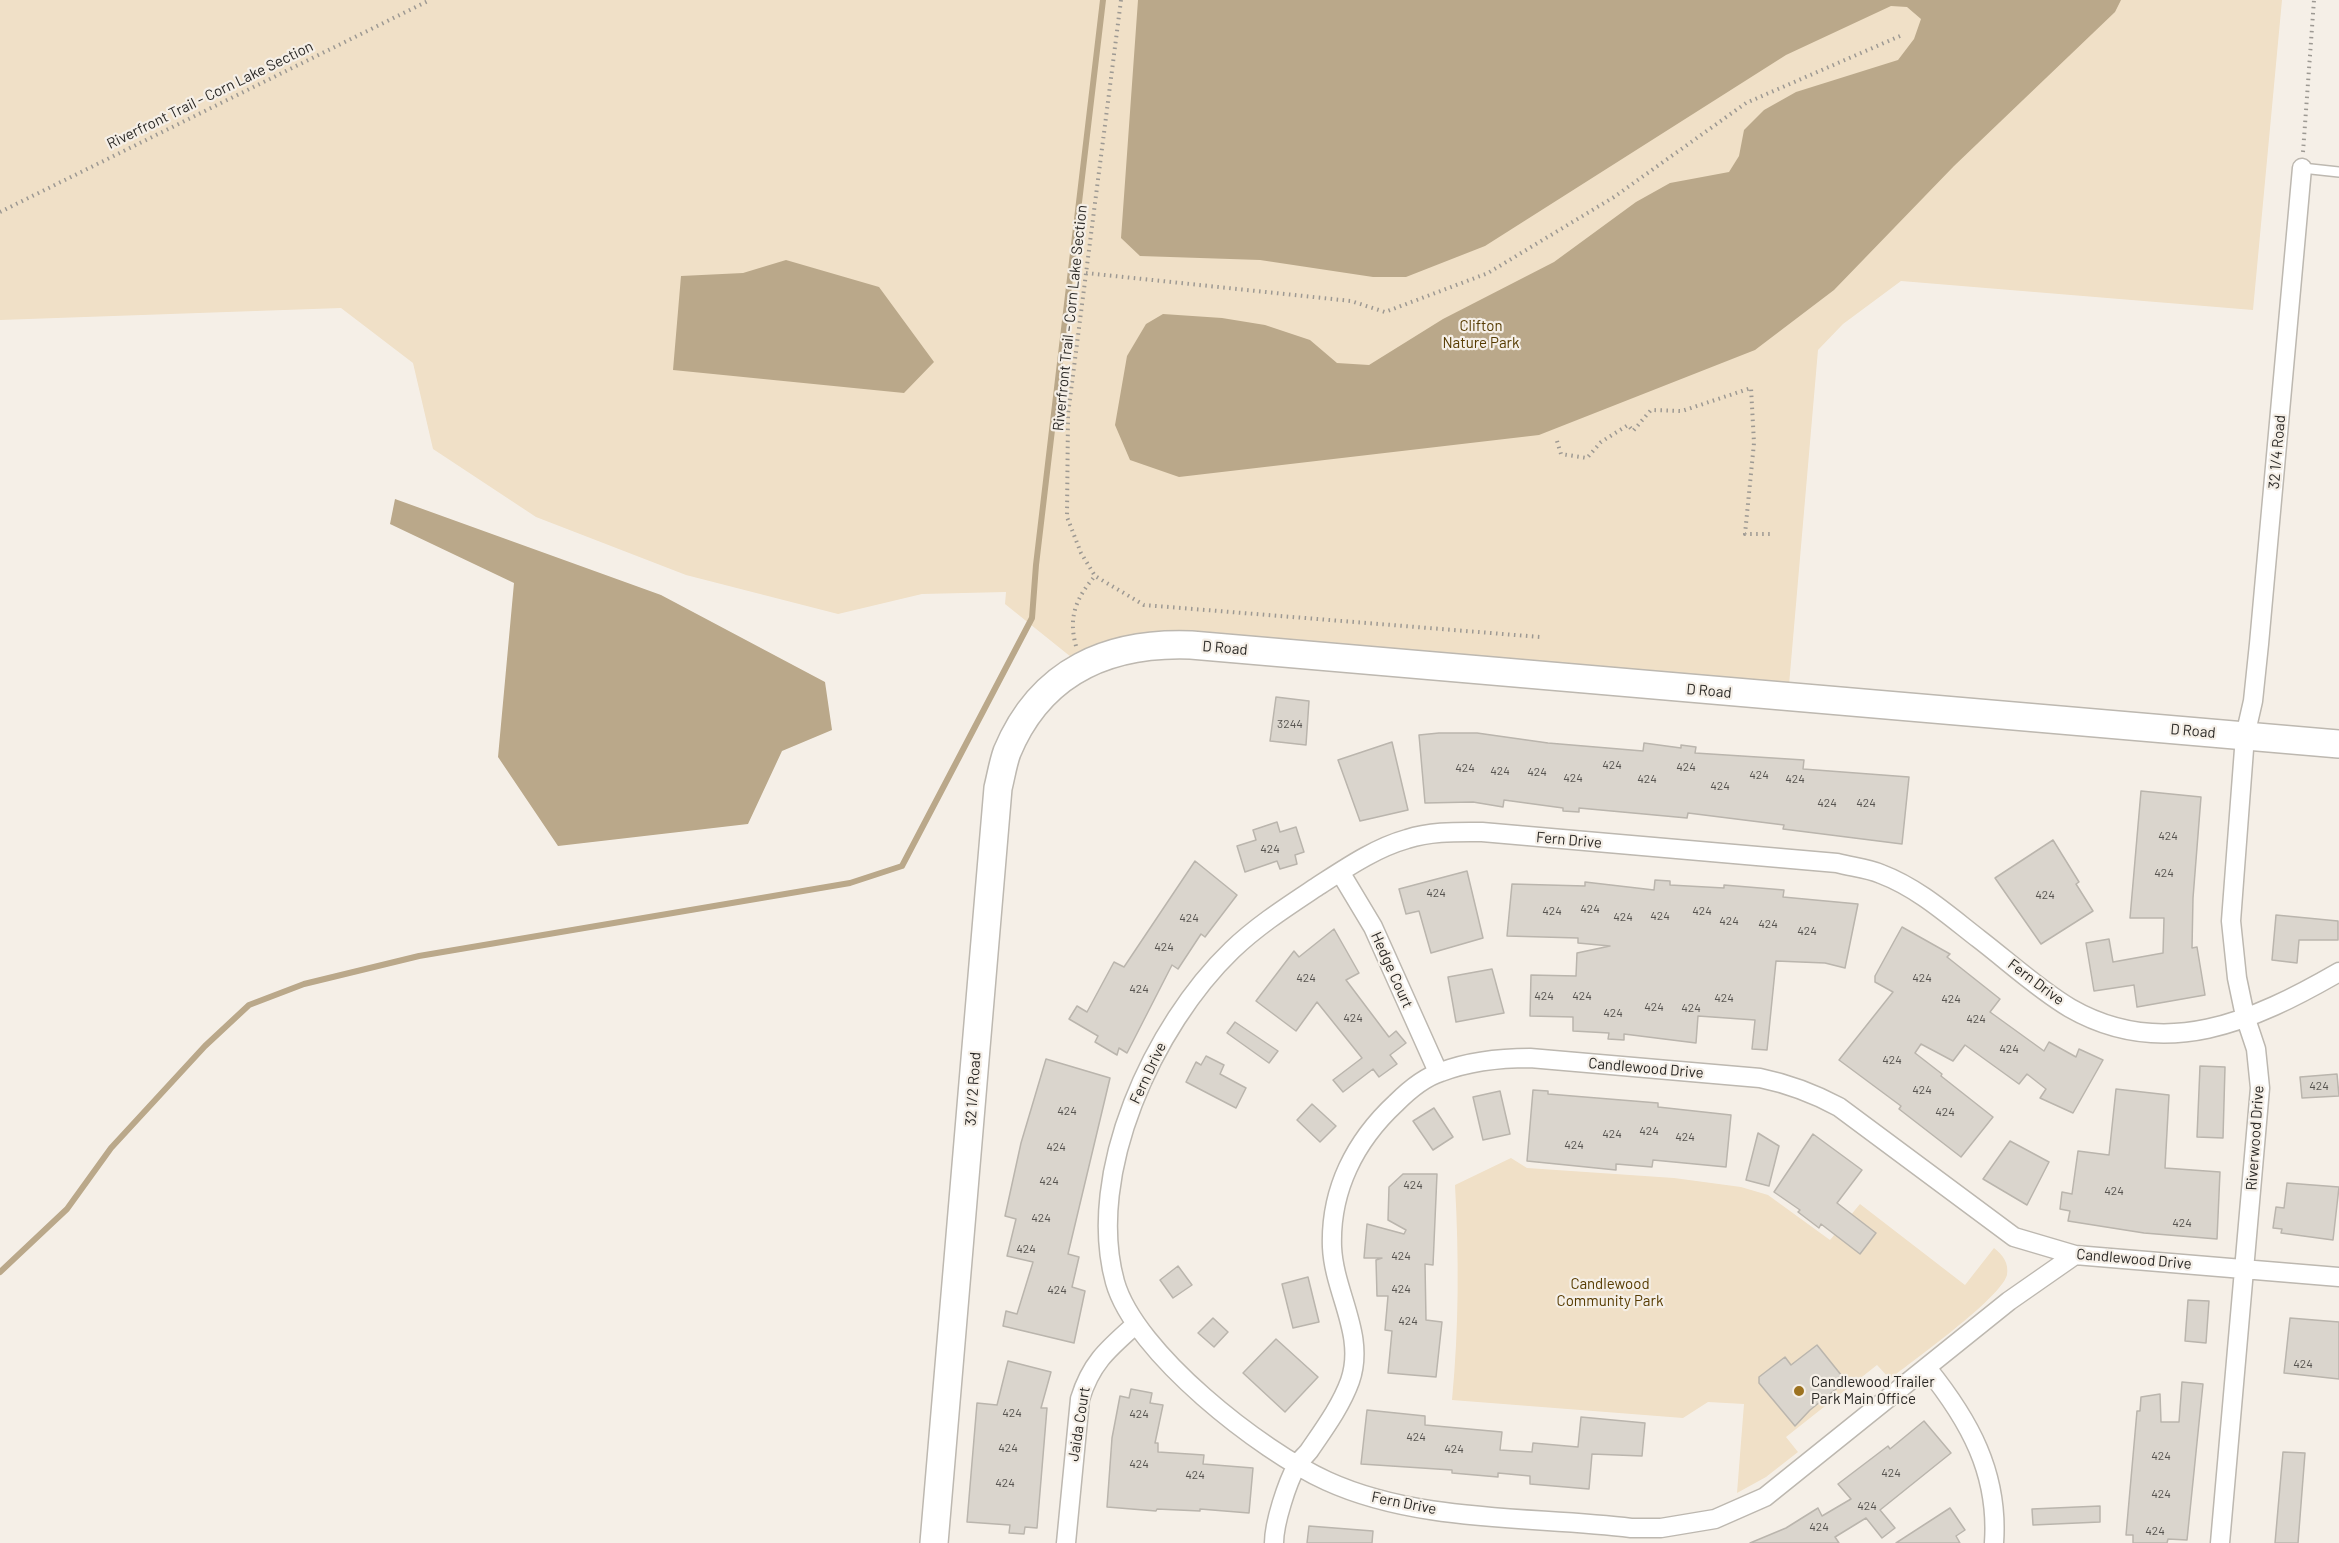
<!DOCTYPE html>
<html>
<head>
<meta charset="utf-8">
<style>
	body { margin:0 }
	canvas { display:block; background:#f5efe7 }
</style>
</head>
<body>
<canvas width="2339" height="1543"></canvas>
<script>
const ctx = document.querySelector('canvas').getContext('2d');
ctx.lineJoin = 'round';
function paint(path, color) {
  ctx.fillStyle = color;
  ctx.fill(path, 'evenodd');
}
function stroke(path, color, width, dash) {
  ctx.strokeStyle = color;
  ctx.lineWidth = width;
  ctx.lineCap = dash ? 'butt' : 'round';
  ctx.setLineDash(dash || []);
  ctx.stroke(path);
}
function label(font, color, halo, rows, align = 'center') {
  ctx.font = font + ' Barlow,sans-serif';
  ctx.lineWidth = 4.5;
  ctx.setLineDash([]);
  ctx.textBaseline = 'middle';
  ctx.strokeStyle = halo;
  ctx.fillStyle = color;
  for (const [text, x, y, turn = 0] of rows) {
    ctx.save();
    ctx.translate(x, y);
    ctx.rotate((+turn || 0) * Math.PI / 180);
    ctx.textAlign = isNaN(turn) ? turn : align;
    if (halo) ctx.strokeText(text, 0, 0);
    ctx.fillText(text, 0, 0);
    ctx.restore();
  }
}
paint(new Path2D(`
	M0,0H2282L2253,310L1901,281L1843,324L1818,350L1789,685L1191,645L1081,665L1005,604L1006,592L922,594L838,614L686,575L536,517L433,449L413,363L341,308L0,320Z
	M1511,1158L1527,1168L1674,1178L1741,1187L1768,1195L1830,1240L1860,1204L1965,1285L1994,1248C2003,1255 2009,1263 2007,1275C2000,1299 1912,1361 1890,1379L1877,1365L1786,1437L1798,1452L1766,1477L1737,1493L1744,1404L1708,1402L1683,1418L1452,1400C1459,1328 1459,1257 1455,1185Z`), '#f0e0c7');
paint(new Path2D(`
	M1138,0H2121L2115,12L1954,166L1834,290L1755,350L1539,435L1179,477L1130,460L1115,425L1127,356L1146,324L1163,314L1222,318L1265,325L1310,340L1337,363L1369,365L1443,319L1554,262L1636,202L1670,183L1729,172L1739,156L1744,130L1764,110L1796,92L1898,60L1914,39L1921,19L1907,7L1891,6L1786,55L1485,246L1406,277H1373L1260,260L1140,256L1121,238Z
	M786,260L879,287L934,362L904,393L673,370L681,276L743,273Z
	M395,499L661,595L825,682L832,730L782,751L748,824L558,846L498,757L514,583L390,524Z`), '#baa88a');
stroke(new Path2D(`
	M0,1272L67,1209L111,1148L205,1046L249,1005L304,984L419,956L850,883L902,866L1032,618L1036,565L1103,0`), '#baa88a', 6);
const building = new Path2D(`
	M1276,697L1309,701L1306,745L1270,741Z
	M1439,733H1477L1548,743L1643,751L1644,743L1681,748V745L1696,747L1695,753L1804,760L1803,769L1909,777L1902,844L1783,829L1784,825L1688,813L1687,818L1579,808V812L1563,811V808L1504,800L1503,807L1473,802L1425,803L1419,735Z
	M1392,742L1408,810L1360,821L1338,760Z
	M2141,791L2201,797L2193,898L2192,948L2197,947L2205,995L2137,1007L2134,985L2094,991L2086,943L2109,939L2113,962L2163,953L2164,918H2130Z
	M1277,822L1280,832L1296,827L1304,852L1295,855L1297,864L1280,869L1277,861L1245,872L1237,846L1256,840L1253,830Z
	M2053,840L2079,882L2076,884L2093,911L2041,944L1995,878Z
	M1195,861L1237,895L1205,937L1201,934L1178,969L1172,965L1127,1053L1119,1048L1117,1055L1095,1042L1098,1036L1069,1019L1077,1006L1087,1012L1114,962L1124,967Z
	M1467,871L1483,938L1431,953L1419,911L1406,914L1399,889Z
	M1655,880L1670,881V885L1724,888V885L1784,890L1783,897L1858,904L1845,968L1825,963L1776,961L1767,1050L1752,1049L1755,1020L1698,1016L1696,1043L1624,1034V1040L1608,1039L1609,1033L1573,1031V1017L1530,1016L1531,975L1576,976L1577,953L1610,946L1578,943V938L1507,936L1512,884L1585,886V882L1654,890Z
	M2276,915L2338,921V940H2299L2297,963L2272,960Z
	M1902,927L1950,954L1947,957L2000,999L1990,1012L2044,1051L2049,1042L2076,1057L2079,1049L2103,1060L2073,1113L2040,1098L2046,1089L2027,1074L2019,1084L1965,1045L1953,1061L1921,1044L1915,1053L1942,1074L1941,1076L1993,1117L1961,1157L1899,1109L1901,1106L1839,1060L1893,992L1875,982V976Z
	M1334,929L1359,973L1346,980L1389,1037L1396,1031L1406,1043L1390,1055L1397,1064L1379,1077L1373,1069L1343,1092L1333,1080L1362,1058L1317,1002L1296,1031L1256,1001L1294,951L1299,957Z
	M1492,969L1504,1013L1456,1022L1448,977Z
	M1235,1022L1278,1051L1269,1063L1227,1033Z
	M1206,1056L1224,1065L1220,1074L1246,1088L1236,1108L1186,1082L1196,1062L1201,1065Z
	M1046,1059L1110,1078L1068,1254L1079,1257L1072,1287L1085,1291L1074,1343L1003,1326L1006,1311L1017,1314L1033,1262L1007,1256L1016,1219L1005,1216L1021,1143Z
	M2200,1066L2225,1067L2223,1138L2197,1137Z
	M2337,1074L2339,1096L2302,1098L2300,1077Z
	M2116,1089L2169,1095L2165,1168L2220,1172L2217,1239L2144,1233L2068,1221L2070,1211L2060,1209L2062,1192L2072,1194L2078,1151L2109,1155Z
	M1533,1090L1548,1091V1094L1658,1103V1107L1731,1115L1726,1167L1653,1160L1652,1167L1616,1164V1170L1527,1161Z
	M1500,1091L1510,1134L1483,1140L1473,1097Z
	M1312,1104L1336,1126L1320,1142L1297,1120Z
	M1434,1108L1453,1137L1433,1150L1413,1121Z
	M1758,1133L1779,1146L1769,1186L1746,1180Z
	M1813,1134L1862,1170L1837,1203L1876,1233L1860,1254L1821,1224L1819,1228L1798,1212L1800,1210L1774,1192Z
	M2010,1141L2049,1162L2027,1205L1983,1179Z
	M1403,1174H1437L1433,1265L1425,1264L1426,1320L1442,1322L1436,1377L1388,1373L1392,1331L1385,1330L1388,1296H1377L1376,1260L1382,1258H1364L1367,1224L1404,1234L1406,1230L1388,1220L1389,1187Z
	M2287,1183L2339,1187L2333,1240L2281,1233L2282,1229L2273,1228L2276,1207L2284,1208Z
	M1178,1266L1192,1285L1173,1298L1160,1280Z
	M1308,1277L1319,1322L1293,1328L1282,1284Z
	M2188,1300L2209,1301L2206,1343L2185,1341Z
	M1213,1318L1228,1332L1214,1347L1198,1333Z
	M2290,1318L2339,1322V1379L2284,1373Z
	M1276,1339L1318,1377L1285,1412L1243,1373Z
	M1817,1345L1846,1381L1810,1410L1795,1426L1759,1383V1377L1785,1357L1791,1365Z
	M1008,1361L1051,1372L1041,1408H1047L1037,1528L1025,1527L1024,1534L1009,1533L1010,1525L967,1522L977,1403L997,1405Z
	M2182,1382L2203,1384L2187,1540L2168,1539L2167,1543H2133V1535H2126L2137,1411H2140L2141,1397L2160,1394L2161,1422H2179Z
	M1131,1389L1152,1393L1150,1403L1163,1405L1155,1443H1158V1452L1204,1455L1203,1464L1253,1468L1249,1513L1200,1509V1511L1157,1509L1156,1511L1107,1507L1112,1438L1120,1396L1129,1398Z
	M1367,1410L1425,1416V1425L1502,1432L1500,1450L1532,1452L1533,1443L1578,1447L1581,1417L1645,1423L1642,1456L1592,1454L1589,1489L1530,1484V1476L1498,1473V1477L1452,1473V1470L1361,1464Z
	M1924,1421L1951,1453L1880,1510L1895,1528L1882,1538L1866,1518L1835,1537L1839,1543H1750L1786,1528L1818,1508L1822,1516L1851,1499L1838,1484L1888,1446L1890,1449Z
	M2283,1452L2305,1453L2298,1543H2275Z
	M2100,1506V1522L2033,1525L2032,1509Z
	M1950,1508L1965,1530L1956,1536L1960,1543H1896Z
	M1309,1526L1373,1531L1372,1543H1307Z`);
paint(building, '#dad5cd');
stroke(building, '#bab5ad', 1.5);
const lane = new Path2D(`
	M2302,168L2339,172`);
const street = new Path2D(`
	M1340,872L1373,927L1438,1072
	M2075,1255L2009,1301L1765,1497L1715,1519L1661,1528H1631C1532,1516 1419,1523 1327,1481C1261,1451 1135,1353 1115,1282C1085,1173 1154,1025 1232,950C1258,925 1288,906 1318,886C1346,868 1375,848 1407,839C1432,831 1457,832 1482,832L1837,863C1852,867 1868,868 1881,874C1918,888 1948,915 1979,939C2009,962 2038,989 2070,1008C2164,1062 2254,1021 2339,972
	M1927,1368C1969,1420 1999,1473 1994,1543
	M1066,1543L1080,1399C1091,1363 1108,1349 1135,1325
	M1274,1543C1274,1523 1287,1483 1297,1465C1300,1460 1305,1456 1309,1451C1324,1429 1341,1406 1350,1381C1366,1335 1334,1293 1332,1247C1330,1190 1355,1141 1396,1103C1408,1091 1425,1077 1441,1072C1470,1061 1500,1058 1530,1058L1760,1078C1789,1084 1813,1093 1839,1107L2014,1237L2075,1255L2339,1277
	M2220,1543L2260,1088L2256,1049L2245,1016L2237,978L2231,921L2245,736L2253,701L2259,644L2302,168`);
const secondary = new Path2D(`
	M934,1543L998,788C1001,776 1003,763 1007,752C1041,670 1109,642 1191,645L2339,744`);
stroke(lane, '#bdb8b0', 12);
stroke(street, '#bdb8b0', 21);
stroke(secondary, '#bdb8b0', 30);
stroke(new Path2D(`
	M1121,0L1068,414L1067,517L1081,553L1095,576L1144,605L1540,637
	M2303,152L2314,0
	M0,212L430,0
	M1086,273L1351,301L1385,312L1488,273L1614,197L1746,103L1900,36
	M1557,441L1561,454L1587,458L1601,442L1628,425L1633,431L1651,410L1682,411L1751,388L1754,443L1745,534H1770
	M1076,646C1068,617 1076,598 1095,576`), '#9d9993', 4, [1.5, 4.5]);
stroke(lane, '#fff', 9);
stroke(street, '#fff', 18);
stroke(secondary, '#fff', 27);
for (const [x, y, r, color] of [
	[1799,1391,6,"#9c7220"]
]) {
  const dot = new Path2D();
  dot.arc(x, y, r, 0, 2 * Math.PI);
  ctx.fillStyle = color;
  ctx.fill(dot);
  stroke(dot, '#f5efe7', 2);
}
label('12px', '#575450', null, [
	["3244",1290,724],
	["424",1612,765],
	["424",1686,767],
	["424",1465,768],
	["424",1500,771],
	["424",1537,772],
	["424",1759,775],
	["424",1573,778],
	["424",1647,779],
	["424",1795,779],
	["424",1720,786],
	["424",1827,803],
	["424",1866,803],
	["424",2168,836],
	["424",1270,849],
	["424",2164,873],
	["424",1436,893],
	["424",2045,895],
	["424",1590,909],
	["424",1552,911],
	["424",1702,911],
	["424",1660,916],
	["424",1623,917],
	["424",1189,918],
	["424",1729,921],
	["424",1768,924],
	["424",1807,931],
	["424",1164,947],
	["424",1306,978],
	["424",1922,978],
	["424",1139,989],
	["424",1544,996],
	["424",1582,996],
	["424",1724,998],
	["424",1951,999],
	["424",1654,1007],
	["424",1691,1008],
	["424",1613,1013],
	["424",1353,1018],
	["424",1976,1019],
	["424",2009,1049],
	["424",1892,1060],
	["424",2319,1086],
	["424",1922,1090],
	["424",1067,1111],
	["424",1945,1112],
	["424",1649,1131],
	["424",1612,1134],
	["424",1685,1137],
	["424",1574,1145],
	["424",1056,1147],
	["424",1049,1181],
	["424",1413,1185],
	["424",2114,1191],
	["424",1041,1218],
	["424",2182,1223],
	["424",1026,1249],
	["424",1401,1256],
	["424",1401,1289],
	["424",1057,1290],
	["424",1408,1321],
	["424",2303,1364],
	["424",1012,1413],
	["424",1139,1414],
	["424",1416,1437],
	["424",1008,1448],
	["424",1454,1449],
	["424",2161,1456],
	["424",1139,1464],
	["424",1891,1473],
	["424",1195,1475],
	["424",1005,1483],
	["424",2161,1494],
	["424",1867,1506],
	["424",1819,1527],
	["424",2155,1531]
]);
label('15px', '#2b2926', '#f5efe7', [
	["Riverfront Trail - Corn Lake Section",210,95,-26],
	["Riverfront Trail - Corn Lake Section",1070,318,-84],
	["32 1/4 Road",2277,452,-85],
	["D Road",1225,648,5],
	["D Road",1709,691,5],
	["D Road",2193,731,5],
	["Fern Drive",1569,840,5],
	["Hedge Court",1392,970,66],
	["Fern Drive",2036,982,37],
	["Candlewood Drive",1646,1068,5],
	["Fern Drive",1148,1073,-65],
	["32 1/2 Road",973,1089,-86],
	["Riverwood Drive",2255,1138,-86],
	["Candlewood Drive",2134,1259,5],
	["Jaida Court",1079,1424,-81],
	["Fern Drive",1404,1503,11]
]);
label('15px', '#563b01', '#f5efe7', [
	["Clifton",1481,326],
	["Nature Park",1481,343],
	["Candlewood",1610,1284],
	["Community Park",1610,1301]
]);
label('15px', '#2b2926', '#f5efe7', [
	["Candlewood Trailer",1811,1382],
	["Park Main Office",1811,1399]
], 'left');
</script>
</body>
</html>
